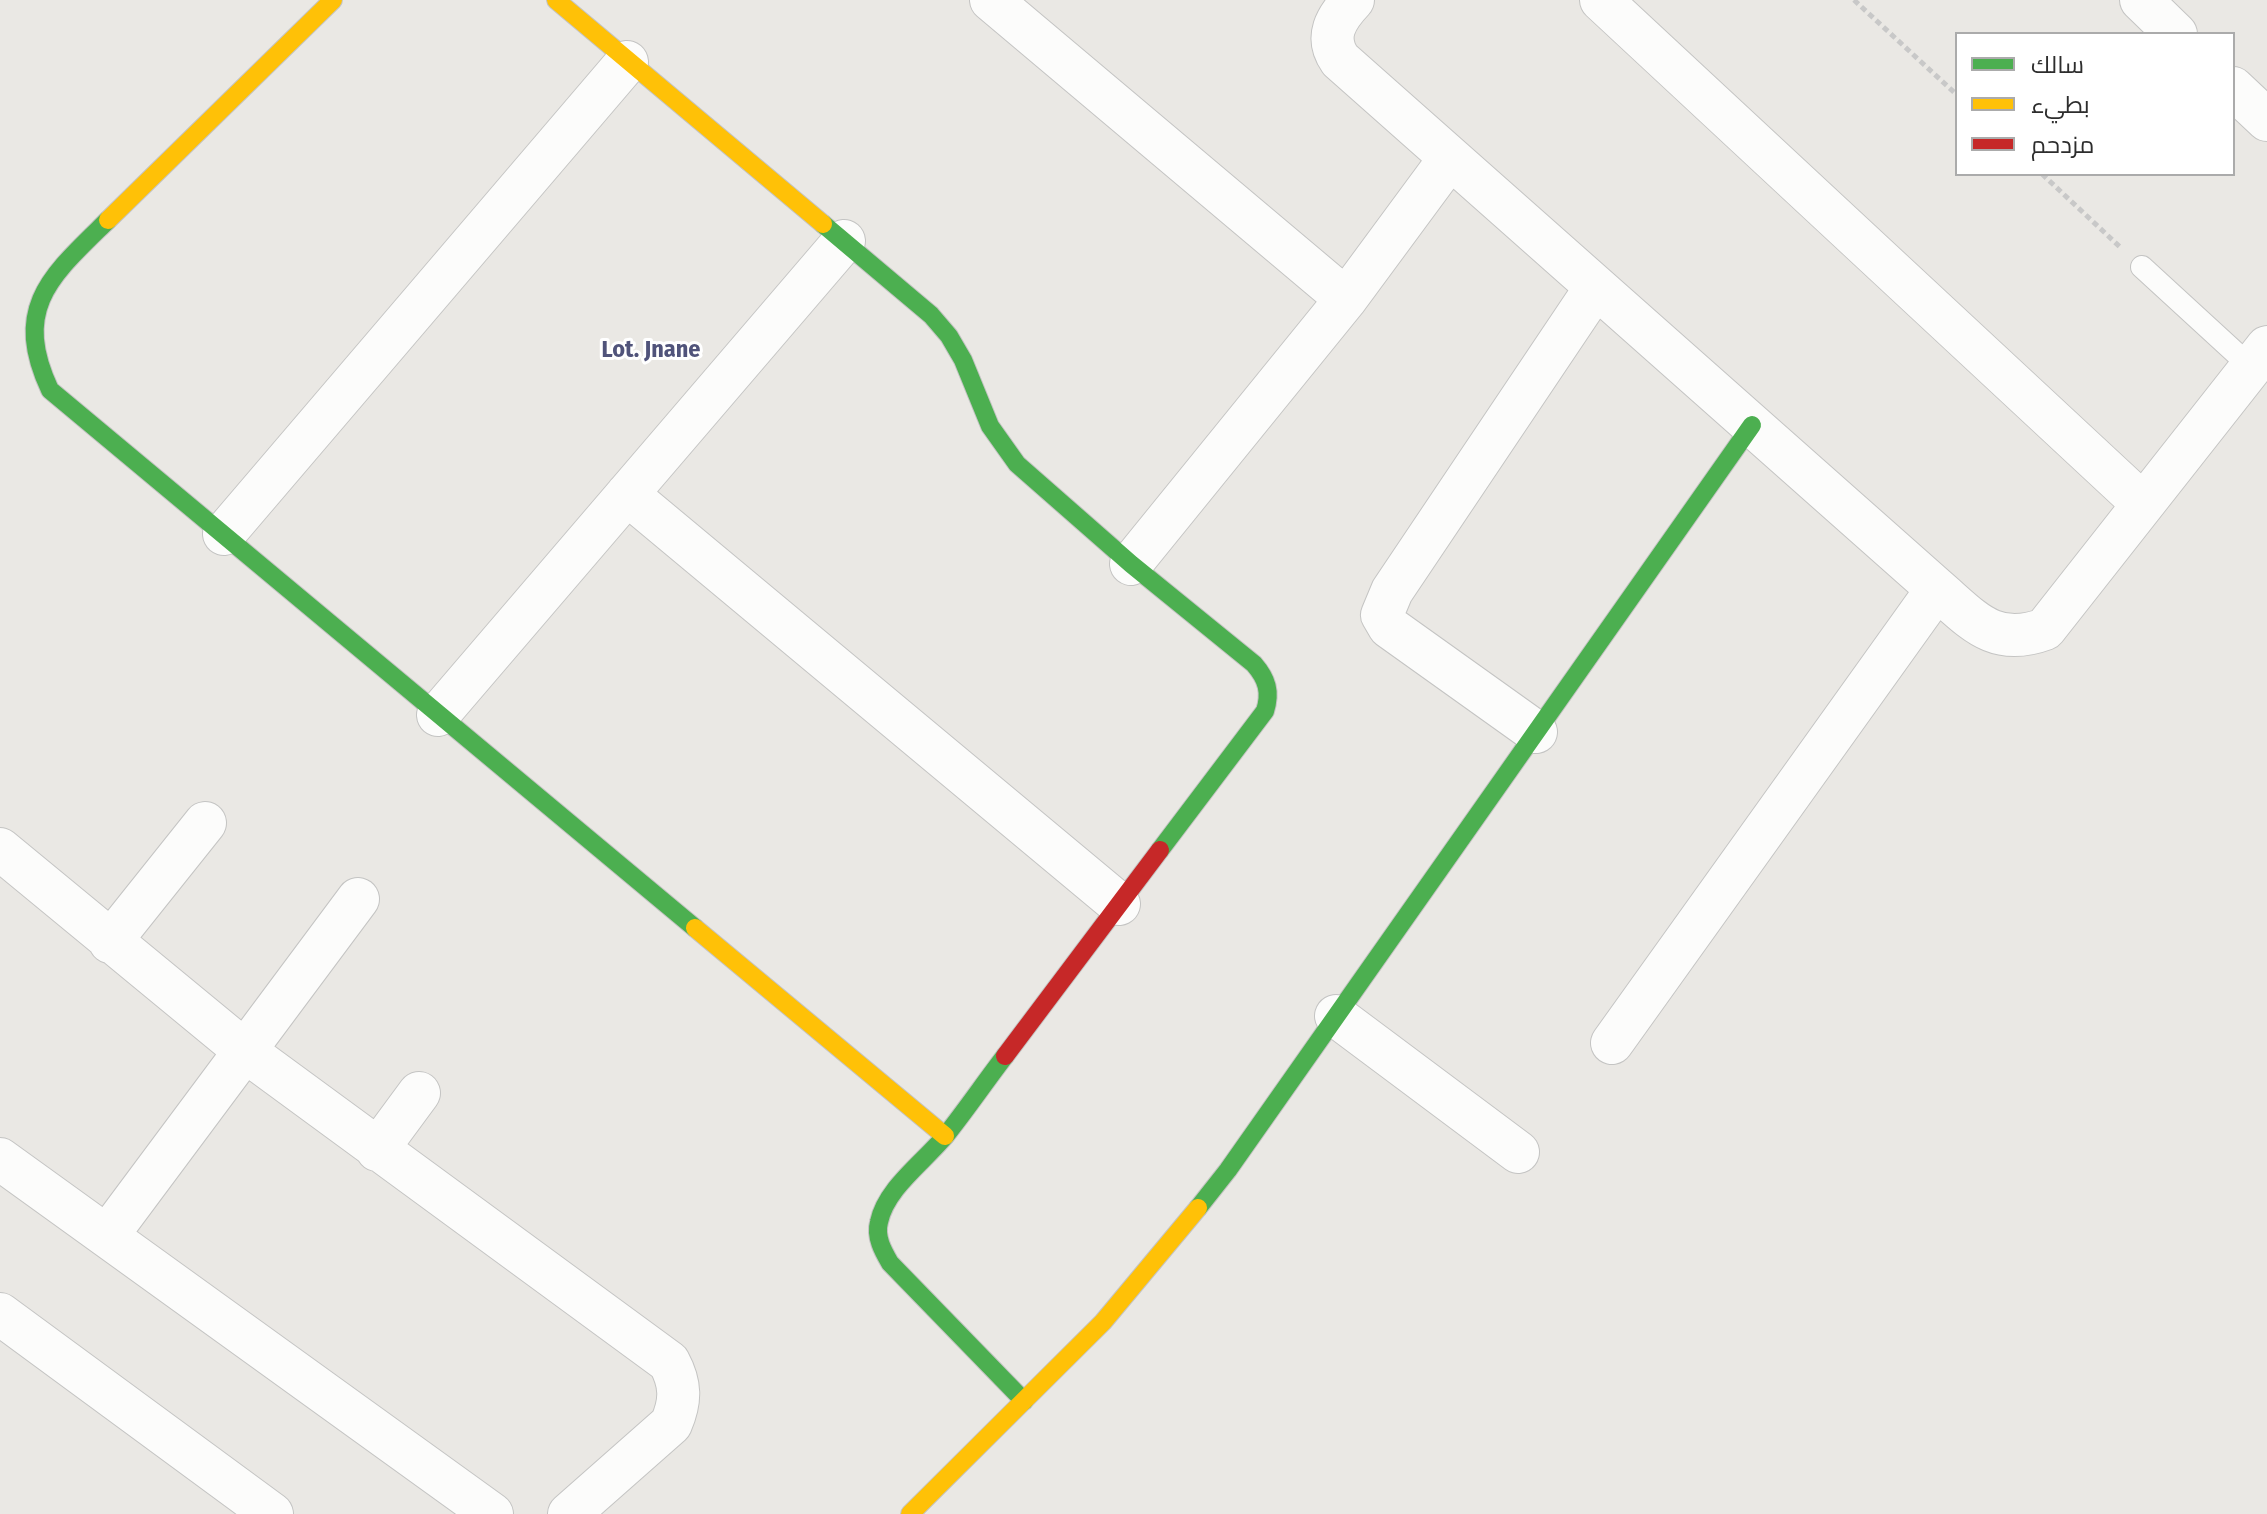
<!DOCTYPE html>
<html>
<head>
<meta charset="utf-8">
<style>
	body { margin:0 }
	#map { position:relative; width:2267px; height:1514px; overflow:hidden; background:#eae8e4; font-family:"Fira Sans Condensed",Cairo,sans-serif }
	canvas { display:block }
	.legend { position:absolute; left:1955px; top:32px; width:280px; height:144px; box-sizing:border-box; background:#fff; border:2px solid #ababab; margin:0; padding:10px 14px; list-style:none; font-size:24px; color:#2d2d2d }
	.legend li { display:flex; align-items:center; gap:16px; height:40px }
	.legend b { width:40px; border:2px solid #ababab }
</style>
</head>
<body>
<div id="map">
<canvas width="2267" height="1514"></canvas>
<ul class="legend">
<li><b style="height:10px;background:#4caf50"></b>سالك</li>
<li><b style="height:10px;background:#ffc107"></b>بطيء</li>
<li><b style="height:10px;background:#c62828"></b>مزدحم</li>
</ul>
</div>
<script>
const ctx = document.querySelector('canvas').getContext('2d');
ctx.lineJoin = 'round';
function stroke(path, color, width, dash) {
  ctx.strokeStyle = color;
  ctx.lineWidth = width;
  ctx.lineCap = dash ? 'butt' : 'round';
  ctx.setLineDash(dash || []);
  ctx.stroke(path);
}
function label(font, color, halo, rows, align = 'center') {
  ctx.font = font + ' "Fira Sans Condensed",sans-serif';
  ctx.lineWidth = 6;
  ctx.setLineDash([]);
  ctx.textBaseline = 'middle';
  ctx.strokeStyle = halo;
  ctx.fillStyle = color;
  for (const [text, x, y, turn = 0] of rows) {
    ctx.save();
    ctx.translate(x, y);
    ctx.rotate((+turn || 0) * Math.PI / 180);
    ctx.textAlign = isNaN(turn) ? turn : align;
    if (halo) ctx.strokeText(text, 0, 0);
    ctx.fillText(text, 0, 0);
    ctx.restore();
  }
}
const lane = new Path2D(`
	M2142,267L2251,367`);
const street = new Path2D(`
	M991,0L1346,299
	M1353,0C1336,18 1324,37 1340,60L1937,589C1973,620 1994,648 2045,629L2267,347
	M1601,0L2143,504
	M2141,0L2176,34
	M2233,88L2267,120
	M627,494L1119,904
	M224,534L627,62
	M1131,564L1346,299L1450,158
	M438,715L844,241
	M1536,732L1389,627L1382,615L1392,591L1596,287
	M0,849L245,1051L669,1362C681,1384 681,1401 671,1424L569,1514
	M110,942L205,823
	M1336,1016L1518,1152
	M1612,1043L1937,589
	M377,1150L419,1093
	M0,1159L492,1514
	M107,1236L358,899
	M0,1314L272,1514`);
const fast = new Path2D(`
	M108,220C52,275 11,307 50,390L695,928
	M823,224L931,315L949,336L963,360L990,426L1017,464L1131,564L1254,664C1267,679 1271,692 1265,711L1160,850
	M1005,1056C985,1082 966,1110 946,1135C924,1162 886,1188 879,1222C875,1237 883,1251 890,1263L1024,1401
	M1198,1208L1228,1170L1752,425`);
const slow = new Path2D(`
	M556,0L823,224
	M108,220L333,0
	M695,928L945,1136
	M910,1514L1103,1322L1198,1208`);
const jam = new Path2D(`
	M1005,1056L1160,850`);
stroke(lane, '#c4c4c3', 24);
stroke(street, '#c4c4c3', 44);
stroke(fast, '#c4c4c3', 20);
stroke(slow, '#c4c4c3', 20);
stroke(jam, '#c4c4c3', 20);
stroke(new Path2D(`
	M1854,0L1957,95
	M2042,174L2120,247`), '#c8c8c8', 5, [6, 4]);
stroke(lane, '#fcfcfb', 22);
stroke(street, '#fcfcfb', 42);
stroke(fast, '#4caf50', 18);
stroke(slow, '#ffc107', 18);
stroke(jam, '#c62828', 18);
label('bold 24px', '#50537a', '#fff', [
	["Lot. Jnane",651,350]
]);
</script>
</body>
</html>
